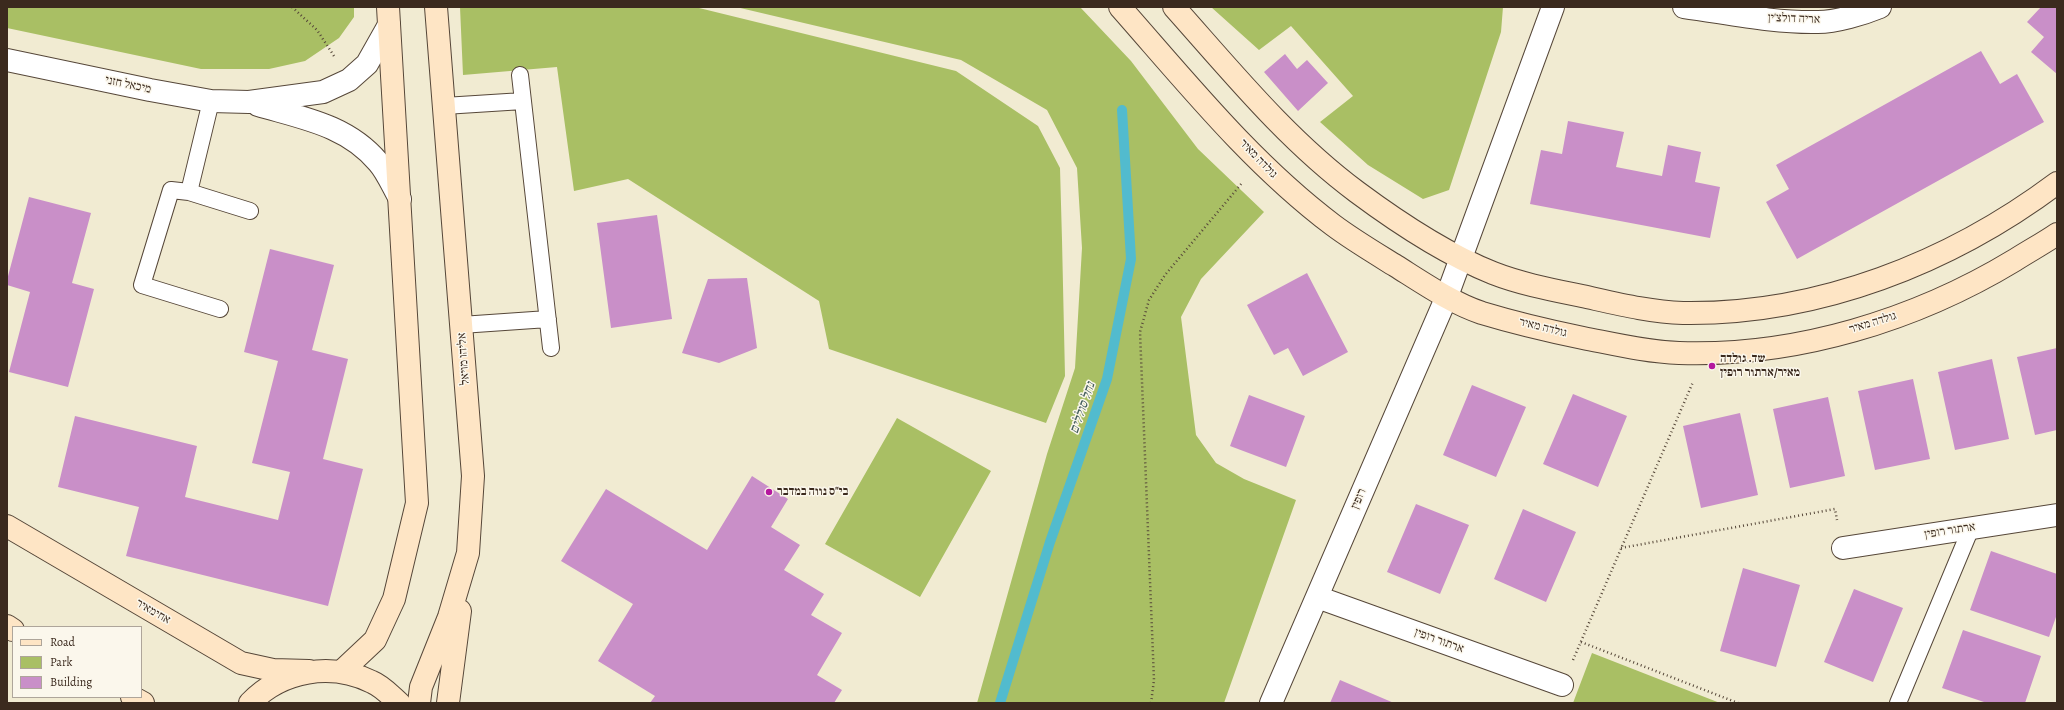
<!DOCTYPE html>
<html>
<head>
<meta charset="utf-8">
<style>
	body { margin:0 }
	#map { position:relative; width:2064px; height:710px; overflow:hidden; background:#f1ebd2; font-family:Alegreya,serif }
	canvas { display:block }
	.frame { position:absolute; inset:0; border:8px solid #3b2a1e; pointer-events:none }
	.legend { position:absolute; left:12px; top:626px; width:130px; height:72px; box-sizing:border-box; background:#fbf7ec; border:1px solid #aea59a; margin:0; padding:5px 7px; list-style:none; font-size:12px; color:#3b2a1e }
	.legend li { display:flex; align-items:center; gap:8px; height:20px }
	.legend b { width:20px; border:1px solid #aea59a }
</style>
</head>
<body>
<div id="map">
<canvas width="2064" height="710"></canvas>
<div class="frame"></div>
<ul class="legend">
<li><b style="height:5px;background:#fee5c5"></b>Road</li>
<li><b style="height:11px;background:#a9bf64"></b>Park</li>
<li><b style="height:11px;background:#c98fc8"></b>Building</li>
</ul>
</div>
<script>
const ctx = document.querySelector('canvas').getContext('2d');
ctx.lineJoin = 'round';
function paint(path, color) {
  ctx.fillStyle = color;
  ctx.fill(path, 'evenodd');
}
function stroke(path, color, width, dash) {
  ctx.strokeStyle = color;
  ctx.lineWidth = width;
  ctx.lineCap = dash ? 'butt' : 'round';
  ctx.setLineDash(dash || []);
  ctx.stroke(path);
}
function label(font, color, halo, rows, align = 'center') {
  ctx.font = font + ' Alegreya,"Frank Ruhl Libre",serif';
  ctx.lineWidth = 3;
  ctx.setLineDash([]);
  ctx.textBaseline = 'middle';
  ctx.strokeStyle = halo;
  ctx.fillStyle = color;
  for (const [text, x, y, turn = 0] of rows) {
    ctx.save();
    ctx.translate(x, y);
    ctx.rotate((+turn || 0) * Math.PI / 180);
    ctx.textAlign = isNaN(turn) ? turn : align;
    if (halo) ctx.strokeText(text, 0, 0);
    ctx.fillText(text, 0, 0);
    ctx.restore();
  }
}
paint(new Path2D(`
	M7,7H354V17L339,38L305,61L269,69H201L7,28Z
	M460,7H695L956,71L1038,126L1060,168L1062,240L1065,376L1046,423L829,349L819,301L628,179L574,191L557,67L463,75Z
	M736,7H1080L1131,61L1198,149L1264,212L1201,279L1181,317L1196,435L1216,463L1244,479L1296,500L1224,703H977L1047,454L1075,368L1082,248L1077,168L1047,110L961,60Z
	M1211,7H1503L1501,32L1449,190L1423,199L1368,165L1320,122L1353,96L1291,26L1259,50Z
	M897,418L991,471L920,597L825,544Z
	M1592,653L1720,703H1573Z`), '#a9bf64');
stroke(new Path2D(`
	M1000,703L1050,542L1107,379L1131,259L1122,110`), '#52bbce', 10);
paint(new Path2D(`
	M2041,7H2057V74L2031,52L2044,37L2027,22Z
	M1981,51L2000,84L2017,74L2044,122L1797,259L1766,202L1789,189L1776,165Z
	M1285,54L1297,69L1307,60L1328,83L1298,111L1264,72Z
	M1568,121L1624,132L1616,167L1662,176L1668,145L1701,152L1695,182L1720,187L1710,238L1530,204L1541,150L1562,154Z
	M29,197L91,213L72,283L94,289L68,387L9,372L30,292L7,285V280Z
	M657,215L672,319L611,328L597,223Z
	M270,249L334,265L312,350L348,359L323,459L363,469L328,606L126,556L139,507L58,487L75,416L197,446L185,497L278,520L290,472L252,463L278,361L244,352Z
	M1307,273L1348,352L1303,376L1288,348L1274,355L1247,305Z
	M747,278L757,348L719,363L682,353L708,279Z
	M2057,348V430L2035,435L2017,357Z
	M1992,359L2009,439L1955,450L1938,372Z
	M1913,379L1930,459L1875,470L1858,391Z
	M1472,385L1526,407L1496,477L1443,455Z
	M1573,394L1627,416L1598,487L1543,464Z
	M1249,395L1305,416L1286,467L1230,446Z
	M1828,397L1845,476L1790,488L1773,409Z
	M1740,413L1758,495L1701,508L1683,426Z
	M752,476L788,499L771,527L800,545L784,570L824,594L811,615L842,633L817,675L842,690L834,703H650L655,696L598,661L633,604L561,561L606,489L707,550Z
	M1416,504L1469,525L1440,594L1387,572Z
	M1523,509L1576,532L1546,602L1494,579Z
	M1991,551L2057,574V614L2049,637L1970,610Z
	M1743,568L1800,585L1776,667L1720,651Z
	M1854,589L1903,608L1873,682L1824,662Z
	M1963,630L2041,656L2025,703H1987L1942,688Z
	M1340,680L1394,703H1330Z`), '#c98fc8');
const lane = new Path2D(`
	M520,75L551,348
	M444,106L523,101
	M189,192L211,101
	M220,309L142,285L171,190L189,192L250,211
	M461,325L548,319
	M1898,703L1971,528`);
const street = new Path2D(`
	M1684,7C1728,13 1773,23 1818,22C1836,22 1863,14 1880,7
	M7,60L150,90L211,101L249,102L323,92L349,80L367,64L389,25
	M258,105C302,118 347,125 378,162C387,172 393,187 400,199
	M1843,548L2057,515
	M1317,597L1562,685
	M1271,703L1447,296L1553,7`);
const secondary = new Path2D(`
	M1120,7C1187,83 1252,164 1333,225C1353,240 1375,253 1396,266C1423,283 1452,303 1482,313C1515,323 1549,331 1583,338C1614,344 1647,352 1679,353C1796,357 1916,320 2015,260C2029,251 2044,243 2057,234
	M1174,7C1232,72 1287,140 1357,192C1396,221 1448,255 1493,273C1521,284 1553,290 1582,296C1614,303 1649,312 1683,313C1818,315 1950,263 2057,183
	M7,526L241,663L273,670L309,671
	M7,626L13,630
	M342,671L375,640L394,599L417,503L388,7
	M132,697L143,703
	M250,703C282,670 331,662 372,682C382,686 391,696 399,703
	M419,703L421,687L449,617L468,553L473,476L436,7
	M448,703L460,611`);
stroke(lane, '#564739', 18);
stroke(street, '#564739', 24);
stroke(secondary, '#564739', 24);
stroke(new Path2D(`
	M292,7L317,30L334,56
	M1621,548L1835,509L1837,520
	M1581,642L1738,703
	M1573,660L1693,382
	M1151,703L1154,680L1140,332L1149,300L1165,275L1242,183`), '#564739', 2.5, [1, 3]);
stroke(lane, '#fff', 16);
stroke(street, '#fff', 22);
stroke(secondary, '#fee5c5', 22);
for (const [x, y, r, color] of [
	[1712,366,4,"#b5179e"],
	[769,492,4,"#b5179e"]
]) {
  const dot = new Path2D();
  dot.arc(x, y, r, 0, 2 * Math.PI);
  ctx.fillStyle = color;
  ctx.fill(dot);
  stroke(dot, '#fbf7ec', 1.5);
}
label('12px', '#3b2a1e', '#fbf7ec', [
	["אריה דולצ'ין",1794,19,2],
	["מיכאל חזני",128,85,12],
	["גולדה מאיר",1258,159,46],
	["גולדה מאיר",1873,323,-17],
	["גולדה מאיר",1543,328,14],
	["אליהו מויאל",464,359,-94],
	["רופין",1359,499,-67],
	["ארתור רופין",1950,531,-9],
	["אחימאיר",153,612,30],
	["ארתור רופין",1439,641,20]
]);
label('bold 12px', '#3b2a1e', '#fbf7ec', [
	["שד. גולדה",1720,359],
	["מאיר/ארתור רופין",1720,373],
	["בי\"ס נווה במדבר",777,492]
], 'left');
label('italic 13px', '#435d5c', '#fbf7ec', [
	["נחל סוללים",1083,408,-71]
]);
</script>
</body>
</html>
